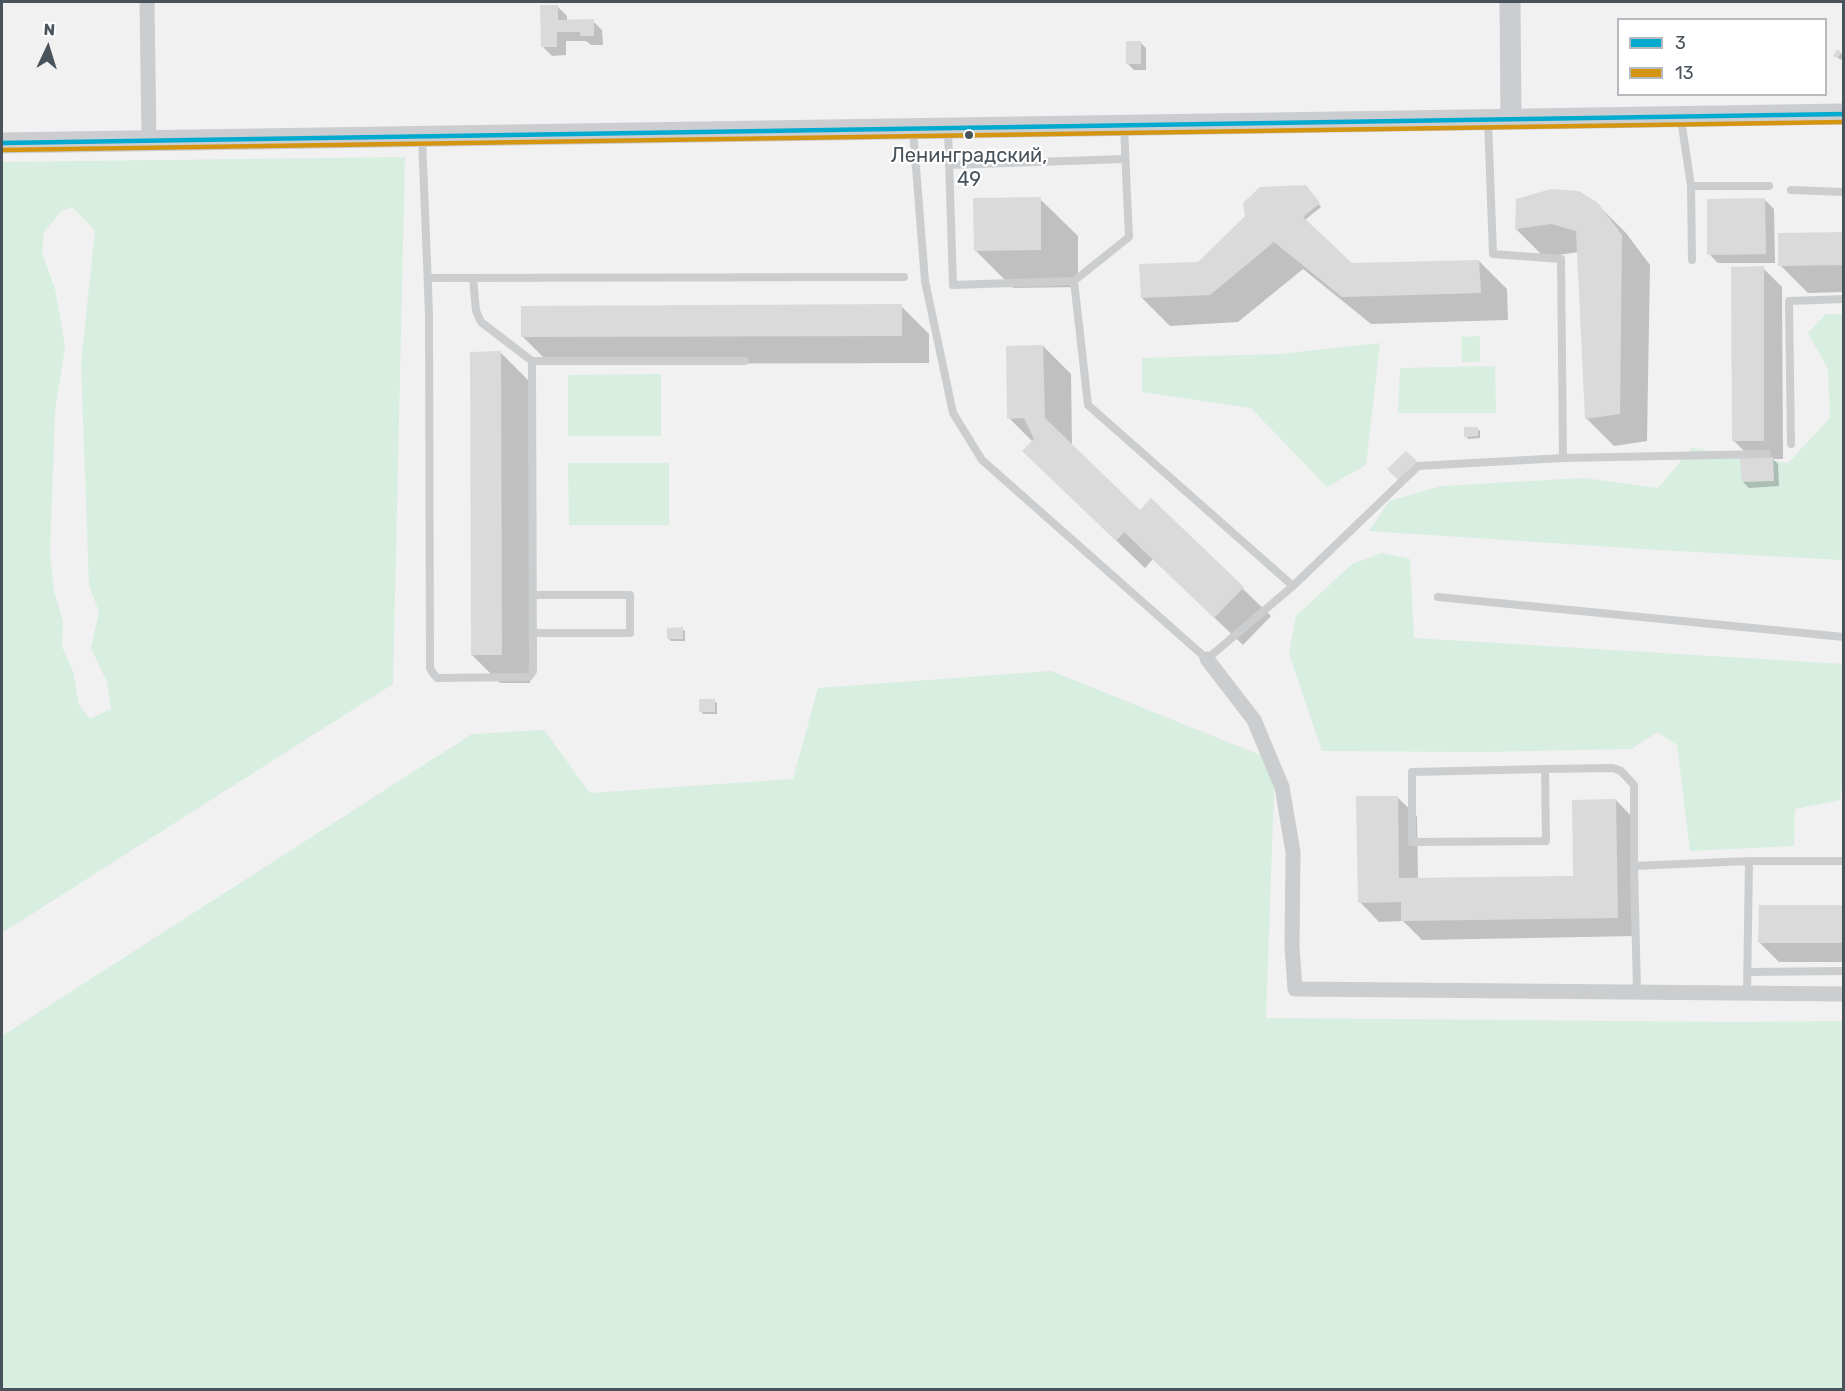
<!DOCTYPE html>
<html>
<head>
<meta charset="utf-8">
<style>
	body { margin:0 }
	#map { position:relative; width:1845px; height:1391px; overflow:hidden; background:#f1f1f1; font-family:Rubik,sans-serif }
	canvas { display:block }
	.frame { position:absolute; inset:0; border:3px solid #49535c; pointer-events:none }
	.legend { position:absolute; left:1617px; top:18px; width:210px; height:78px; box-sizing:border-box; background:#fff; border:2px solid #b6babe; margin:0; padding:8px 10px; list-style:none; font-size:18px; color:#49535c }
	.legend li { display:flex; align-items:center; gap:12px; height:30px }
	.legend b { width:30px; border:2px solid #b6babe }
	.north { position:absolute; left:18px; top:18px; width:60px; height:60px; -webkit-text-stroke:4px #fff; paint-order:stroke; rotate:4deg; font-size:16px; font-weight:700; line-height:24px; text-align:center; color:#49535c }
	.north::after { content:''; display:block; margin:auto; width:21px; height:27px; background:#49535c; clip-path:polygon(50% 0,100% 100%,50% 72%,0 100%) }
</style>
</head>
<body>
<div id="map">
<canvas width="1845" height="1391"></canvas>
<div class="frame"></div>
<ul class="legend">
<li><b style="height:8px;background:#00a9ce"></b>3</li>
<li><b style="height:8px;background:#d49512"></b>13</li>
</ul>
<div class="north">N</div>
</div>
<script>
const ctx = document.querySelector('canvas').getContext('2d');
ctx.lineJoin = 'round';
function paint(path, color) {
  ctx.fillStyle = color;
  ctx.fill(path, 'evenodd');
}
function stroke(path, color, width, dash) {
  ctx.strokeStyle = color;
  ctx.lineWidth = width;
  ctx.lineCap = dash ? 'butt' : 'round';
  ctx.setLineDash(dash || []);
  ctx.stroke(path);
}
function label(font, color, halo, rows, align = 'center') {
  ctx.font = font + ' Rubik,sans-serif';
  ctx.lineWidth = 4.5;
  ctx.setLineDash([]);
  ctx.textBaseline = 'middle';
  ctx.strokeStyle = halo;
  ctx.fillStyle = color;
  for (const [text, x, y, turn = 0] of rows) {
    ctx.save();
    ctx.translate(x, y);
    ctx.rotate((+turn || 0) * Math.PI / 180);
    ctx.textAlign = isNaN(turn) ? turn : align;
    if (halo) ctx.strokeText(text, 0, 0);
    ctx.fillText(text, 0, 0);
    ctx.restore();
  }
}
paint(new Path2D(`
	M405,157L393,684L2,933V162ZM72,207L95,230L81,364L89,585L99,612L91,648L107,682L111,709L90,719L79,705L73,671L62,647L63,621L54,591L50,553L55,411L65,346L55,289L42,252L44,232L61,211Z
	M1826,314H1843V560L1659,550L1369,531L1389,501L1442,486L1584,478L1658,488L1692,448L1788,463L1830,418L1828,369L1808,333Z
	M1480,336V362H1462L1461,337Z
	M1380,343L1366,465L1327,487L1251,408L1142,392V358L1280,354Z
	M1495,366L1496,413H1398L1400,368Z
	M661,374V436H568V375Z
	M568,463H669V525H569Z
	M1382,553L1410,559L1414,638L1843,664L1844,775L1840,800L1795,809L1794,846L1690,851L1677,745L1658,732L1631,749L1481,752L1322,751L1289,654L1296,616L1352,564Z
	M1051,671L1275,761L1266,1018L1735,1022L1843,1021V1389L2,1390V1036L472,734L544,730L590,793L793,779L818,688Z`), '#d7eee0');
paint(new Path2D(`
	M557,6L567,16V21H593L602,30L603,45H591L586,41H566V55L552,56L542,46Z
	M1140,42L1146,48V70H1134L1128,64Z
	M1840,53L1843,55L1841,60L1835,56Z
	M1308,190L1321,207L1305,220L1352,264L1479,261L1507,289L1508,320L1371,324L1303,269L1238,322L1170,326L1142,298L1198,264Z
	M1040,199L1078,236V287L1013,288L975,250Z
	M1765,200L1774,209L1775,263H1718L1709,254Z
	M1597,204L1626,233L1650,265L1647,441L1614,446L1586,418L1579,252L1544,257L1516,229Z
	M1844,233V292L1808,293L1780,265Z
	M1763,268L1782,287L1783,459H1773L1778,464L1779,486L1749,488L1743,482L1752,459L1733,440Z
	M901,306L929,334V363L550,364L522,336Z
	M1043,346L1071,374L1072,446L1140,512L1151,500L1271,616L1243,645L1153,559L1145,568L1052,479L1033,442L1009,418Z
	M501,353L529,381L530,683H500L472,655Z
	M1477,428L1480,431V438L1468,439L1466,436Z
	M682,629L685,631V641H671L669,639Z
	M714,701L717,703V714H703L701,711Z
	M1397,797L1417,816L1418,880L1574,877L1616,800L1635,820L1637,936L1422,940L1403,921L1379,922L1360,902Z
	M1844,907V962H1779L1760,943Z`), '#0003');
paint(new Path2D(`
	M540,5H558V20L594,19V36H580V32H557V47H541Z
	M1126,41H1141V64H1126Z
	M1837,49L1841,52L1838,58L1833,56Z
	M1306,185L1320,203L1303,217L1352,263L1479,260L1481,293L1342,297L1274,242L1210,295L1141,298L1139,264L1198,262L1245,216L1243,203L1260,187Z
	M1551,189L1579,191L1598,203L1622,235L1620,414L1585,419L1576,231L1551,224L1515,229L1516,199Z
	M1041,197V250L974,251L973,198Z
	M1765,198L1766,254L1707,255V199Z
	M1844,232V265L1778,266V233Z
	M1764,266V441H1732L1731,267Z
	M902,304V336L521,337V306Z
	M1043,345L1045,418L1140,510L1151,498L1244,587L1214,618L1124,532L1116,541L1022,451L1034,439L1024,418L1007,419L1006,346Z
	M501,351L502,655H471L470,352Z
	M1464,427H1478V436L1464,437Z
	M1406,451L1417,461L1398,480L1387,469Z
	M1773,457L1774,481L1742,482L1740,458Z
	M683,627V639H667V628Z
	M699,699H715V712H699Z
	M1356,796H1398L1399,878L1573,876L1572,800L1616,799L1618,918L1401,921V902L1358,903Z
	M1759,905H1844V943H1758Z`), '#dadadb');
stroke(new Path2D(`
	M1681,119L1691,186H1769
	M1124,127L1129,237L1074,281L1088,405L1293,586L1418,466L1563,458L1561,259L1493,254L1488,121
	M948,129L953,285L1074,281
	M913,130L925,281L953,413L982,460L1207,659L1293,586
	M422,137L429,313L430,668L432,672L437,678L529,677L533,671L532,361
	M949,165L1125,159
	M1691,186L1692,260
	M1791,190L1844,192
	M428,278L904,277
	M473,278L476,311L481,322L532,361H745
	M1791,444L1789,301L1844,299
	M1563,458L1767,454
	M533,595H630V633H533
	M1438,597L1844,637
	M1545,769L1412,772V842L1546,841L1545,769L1613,768L1621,771L1634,785V866L1749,861H1844
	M1634,866L1637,991
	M1747,972L1844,971
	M1747,993L1749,861`), '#cbcdcf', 8);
stroke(new Path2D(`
	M147,2L149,140
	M1207,659L1254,720L1282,787L1293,852L1292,946L1295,989L1844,994`), '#cbcdcf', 15);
stroke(new Path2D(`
	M1510,2L1511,119
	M2,143L1844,114`), '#cccdd0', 21);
stroke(new Path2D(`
	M2,143L1844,114`), '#00a9ce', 4.5);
stroke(new Path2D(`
	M2,150L1844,122`), '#d49512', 4.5);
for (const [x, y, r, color] of [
	[969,135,5,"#49535c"]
]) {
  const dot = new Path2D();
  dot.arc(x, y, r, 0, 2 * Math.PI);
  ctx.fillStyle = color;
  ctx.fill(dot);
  stroke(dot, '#fff', 2);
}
label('20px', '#49535c', '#fff', [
	["Ленинградский,",969,156],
	["49",969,180]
]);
</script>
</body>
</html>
